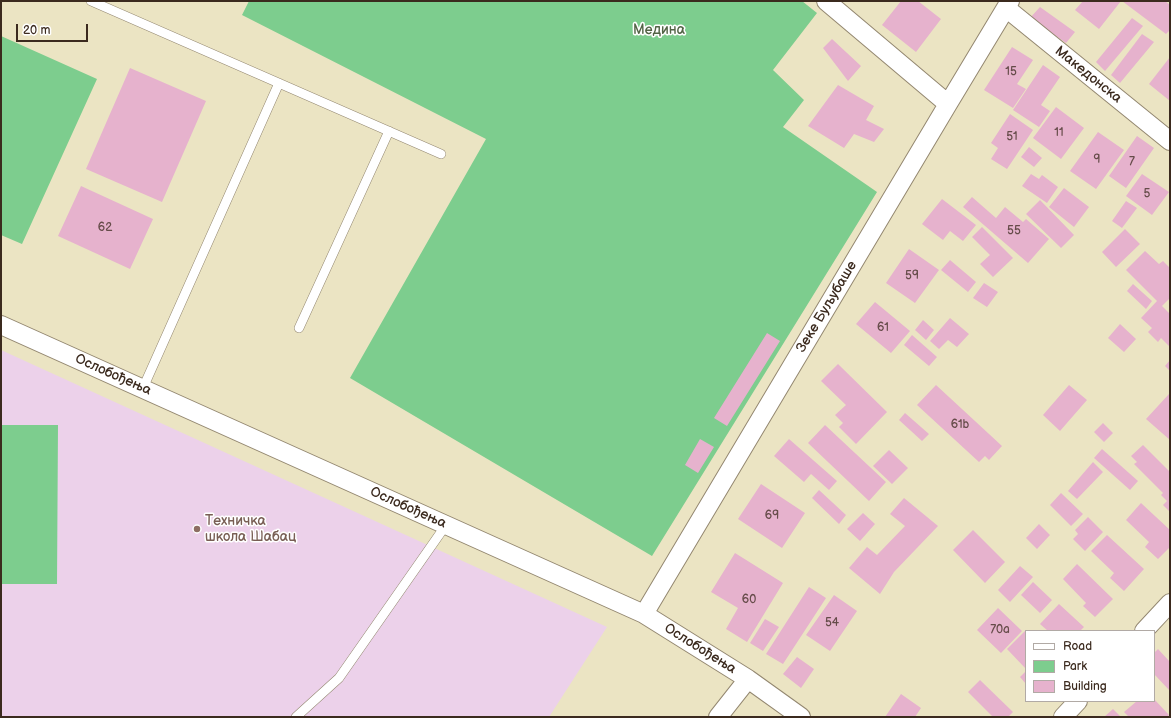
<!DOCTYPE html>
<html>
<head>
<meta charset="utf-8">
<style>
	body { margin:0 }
	#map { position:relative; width:1171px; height:718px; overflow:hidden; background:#ebe4c3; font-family:"Balsamiq Sans",sans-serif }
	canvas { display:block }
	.frame { position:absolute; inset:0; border:2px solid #3b2a1e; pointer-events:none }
	.legend { position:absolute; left:1025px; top:630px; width:130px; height:72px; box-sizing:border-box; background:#fff; border:1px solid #b1aaa5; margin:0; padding:5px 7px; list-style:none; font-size:12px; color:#3b2a1e }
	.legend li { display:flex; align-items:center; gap:8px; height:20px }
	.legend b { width:20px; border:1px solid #b1aaa5 }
	.scale { position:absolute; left:16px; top:24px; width:72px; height:18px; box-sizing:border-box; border:2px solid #3b2a1e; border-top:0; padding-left:5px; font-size:12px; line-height:14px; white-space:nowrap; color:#3b2a1e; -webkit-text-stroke:3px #fff; paint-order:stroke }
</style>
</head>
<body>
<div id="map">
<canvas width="1171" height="718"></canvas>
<div class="frame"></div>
<ul class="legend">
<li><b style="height:5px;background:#fff"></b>Road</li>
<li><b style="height:11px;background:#7dcd8e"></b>Park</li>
<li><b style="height:11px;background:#e6b2cd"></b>Building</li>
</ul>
<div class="scale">20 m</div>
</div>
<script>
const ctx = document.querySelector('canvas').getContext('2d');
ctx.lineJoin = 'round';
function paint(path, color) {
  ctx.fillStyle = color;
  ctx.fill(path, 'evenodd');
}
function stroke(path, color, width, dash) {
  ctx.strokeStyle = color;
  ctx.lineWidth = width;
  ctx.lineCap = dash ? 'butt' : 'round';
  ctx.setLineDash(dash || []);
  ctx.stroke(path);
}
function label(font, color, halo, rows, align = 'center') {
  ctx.font = font + ' "Balsamiq Sans",sans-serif';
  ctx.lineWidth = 3;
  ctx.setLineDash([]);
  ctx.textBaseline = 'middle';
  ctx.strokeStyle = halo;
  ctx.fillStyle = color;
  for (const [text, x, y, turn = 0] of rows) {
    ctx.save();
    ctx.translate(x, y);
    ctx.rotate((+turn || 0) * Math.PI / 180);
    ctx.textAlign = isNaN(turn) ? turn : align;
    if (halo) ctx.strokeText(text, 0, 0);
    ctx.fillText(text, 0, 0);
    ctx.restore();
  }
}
paint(new Path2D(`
	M1,350L607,627L549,717H1Z`), '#ecd1ea');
paint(new Path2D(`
	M249,1H802L817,13L773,70L804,100L783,127L877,192L652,556L350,378L486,139L242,15Z
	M1,36L97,79L22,244L1,235Z
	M1,425H58L57,584H1Z`), '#7dcd8e');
paint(new Path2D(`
	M901,1H918L941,19L916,52L882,25Z
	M1083,1H1121L1099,29L1075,10Z
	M1122,1H1165L1170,5V30L1166,34Z
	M1040,7L1075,32L1066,43L1030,18Z
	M1132,18L1143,26L1105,71L1096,62Z
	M1142,34L1154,42L1120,83L1111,75Z
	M832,39L861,66L848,81L823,48Z
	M1012,47L1033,60L1017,84L1026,89L1013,108L984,90Z
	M1170,57V101L1149,84Z
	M1043,65L1060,77L1041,105L1050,111L1039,127L1013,110Z
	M130,68L206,101L162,202L86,169Z
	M838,85L874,106L866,120L884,129L874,142L854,134L844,148L808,126Z
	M1056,107L1084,128L1061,159L1033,138Z
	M1010,114L1033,130L1007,169L991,159L998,148L991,143Z
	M1098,132L1124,150L1096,189L1070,171Z
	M1137,136L1154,148L1126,188L1109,176Z
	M1029,147L1042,158L1034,167L1021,157Z
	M1031,174L1039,179L1042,175L1058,187L1047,203L1022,186Z
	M1142,174L1169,192L1152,215L1126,196Z
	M81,186L153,219L130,269L58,236Z
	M1064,188L1089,207L1074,227L1049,207Z
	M972,197L996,218L1005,207L1023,222L1026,219L1049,239L1028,263L963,207Z
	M942,199L976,225L963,241L950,231L943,240L922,224Z
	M1040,200L1074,235L1061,248L1026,214Z
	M1126,201L1137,208L1122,228L1112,221Z
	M982,227L1013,258L993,277L980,264L990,255L972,237Z
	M1125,229L1140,244L1116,267L1102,252Z
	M909,249L939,270L915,303L886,283Z
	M1145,251L1159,264L1163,261L1170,268V298L1162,306L1170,314V347L1161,338L1158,342L1148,332L1152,328L1141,318L1157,301L1126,270Z
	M950,260L976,282L968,292L941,270Z
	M984,283L998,292L987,307L973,298Z
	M1133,284L1152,301L1146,309L1127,291Z
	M875,302L910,331L891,353L856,324Z
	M950,318L969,334L957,347L948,340L939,349L930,341Z
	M923,320L934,330L926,340L915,330Z
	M1120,324L1136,339L1124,352L1108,338Z
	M767,333L780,341L727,426L714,418Z
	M912,335L937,357L929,366L904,345Z
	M1170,360V371L1165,366Z
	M838,364L887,412L856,444L839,427L843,423L835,415L846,405L821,381Z
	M936,385L1002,446L989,460L985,456L979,462L917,405Z
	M1069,385L1087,400L1060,431L1043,415Z
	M1169,394L1170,395V440L1146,419Z
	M905,413L929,434L922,441L899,420Z
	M1103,423L1113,433L1104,442L1094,432Z
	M825,425L886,482L869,501L808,443Z
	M700,439L714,447L698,473L685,465Z
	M789,439L837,481L829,490L811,474L804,482L774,456Z
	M1143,445L1170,472V512L1163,505L1167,501L1161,495L1163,493L1134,464L1137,462L1131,456Z
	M1102,449L1138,481L1130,490L1094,458Z
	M889,450L908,468L892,484L873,466Z
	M1093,462L1103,472L1077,499L1068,491Z
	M761,484L805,513L782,548L738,519Z
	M819,490L846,515L839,524L812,498Z
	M1061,493L1083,514L1071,526L1050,505Z
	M904,498L938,526L894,572L880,594L849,568L867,547L877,555L905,526L890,514Z
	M1141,503L1170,530V547L1158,559L1145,547L1149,542L1126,520Z
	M863,513L875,524L860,541L847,529Z
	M1088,517L1103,532L1085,551L1073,539L1078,534L1075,530Z
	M1039,524L1050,535L1037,549L1026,538Z
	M973,530L1005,562L985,583L953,550Z
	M1107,535L1144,569L1124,591L1110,578L1114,573L1091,551Z
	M735,553L783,583L747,642L726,629L738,608L711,592Z
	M1077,564L1113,599L1095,617L1083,606L1086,603L1063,579Z
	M1020,566L1033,577L1010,602L998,590Z
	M1033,582L1052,600L1040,613L1021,595Z
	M809,587L826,598L783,664L766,654Z
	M834,595L857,611L830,651L806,635Z
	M1059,604L1084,627L1080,631H1048L1040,624Z
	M998,608L1022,631L1001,653L977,630Z
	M765,619L779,627L763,651L750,643Z
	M1025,631L1026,633V669L1007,649Z
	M1158,649L1170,662V691L1154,674V653Z
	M797,657L814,669L801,688L783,674Z
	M1026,671V684L1020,677Z
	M980,680L1013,712L1008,717H993L968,692Z
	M901,694L921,708L915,717H885Z
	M1154,699L1169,715L1167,717H1129L1124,712L1137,701H1154Z
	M1113,709L1121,717H1104Z`), '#e6b2cd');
const lane = new Path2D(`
	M91,1L441,154
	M299,328L389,131
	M143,388L279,83
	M296,717L339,678L446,525`);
const street = new Path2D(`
	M826,1L948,104
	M1006,8L1170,141
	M1,325L644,614L748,679L801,717
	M644,614L948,104L1010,1
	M1144,631L1170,603
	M718,717L748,679
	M1063,717L1078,701`);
stroke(lane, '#938770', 10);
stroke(street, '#938770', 20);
stroke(lane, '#fff', 9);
stroke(street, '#fff', 18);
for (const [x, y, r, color] of [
	[197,529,4,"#8d6e63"]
]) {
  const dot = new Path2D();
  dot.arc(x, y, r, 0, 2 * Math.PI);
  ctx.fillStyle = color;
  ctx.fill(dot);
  stroke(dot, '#fff', 1.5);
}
label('12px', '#664c4a', null, [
	["15",1011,72],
	["11",1059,133],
	["51",1012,137],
	["9",1097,160],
	["7",1132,162],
	["5",1147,194],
	["62",105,228],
	["55",1014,231],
	["59",912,276],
	["61",883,328],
	["61b",960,425],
	["69",772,516],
	["60",749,600],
	["54",832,623],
	["70a",1000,630]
]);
label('14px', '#526345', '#fff', [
	["Медина",659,30]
]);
label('14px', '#3b2a1e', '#fff', [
	["Македонска",1088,75,39],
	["Зеке Буљубаше",827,307,-59],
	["Ослобођења",113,375,24],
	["Ослобођења",408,508,24],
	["Ослобођења",700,649,32]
]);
label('14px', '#785e54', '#fff', [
	["Техничка",205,521],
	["школа Шабац",205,537]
], 'left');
</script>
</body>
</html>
